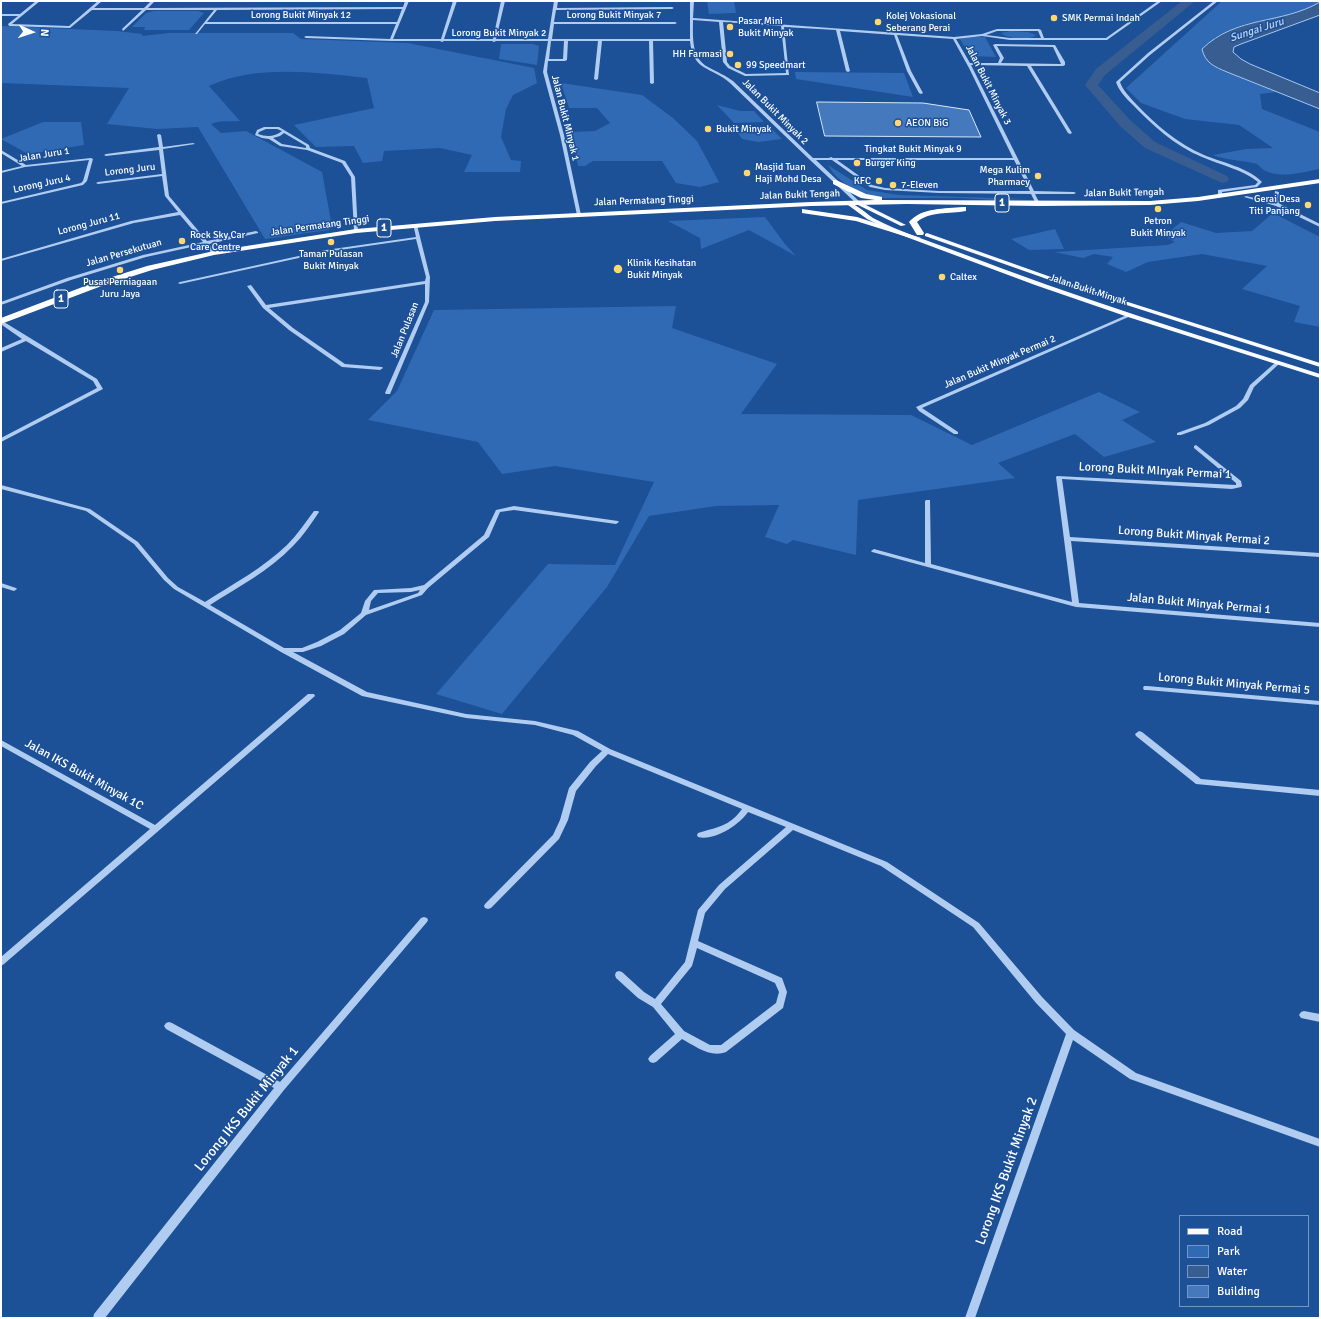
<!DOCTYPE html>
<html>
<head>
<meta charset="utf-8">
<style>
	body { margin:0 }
	#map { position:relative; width:1321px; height:1319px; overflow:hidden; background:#1c5097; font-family:Signika,sans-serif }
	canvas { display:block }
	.frame { position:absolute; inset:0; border:2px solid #fff; pointer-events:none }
	.legend { position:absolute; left:1179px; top:1215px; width:130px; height:92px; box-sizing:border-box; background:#1c5097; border:1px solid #7796c1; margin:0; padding:5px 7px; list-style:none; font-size:12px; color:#fff }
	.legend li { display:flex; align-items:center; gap:8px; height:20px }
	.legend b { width:20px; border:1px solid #7796c1 }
	.north { position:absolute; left:12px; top:12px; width:40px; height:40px; -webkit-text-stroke:3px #1c5097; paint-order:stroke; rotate:93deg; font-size:11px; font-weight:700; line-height:16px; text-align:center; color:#fff }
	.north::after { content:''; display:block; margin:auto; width:14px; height:18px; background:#fff; clip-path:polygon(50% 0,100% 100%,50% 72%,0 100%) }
</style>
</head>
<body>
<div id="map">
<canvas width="1321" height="1319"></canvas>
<div class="frame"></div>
<ul class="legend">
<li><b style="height:5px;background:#f9fbff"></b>Road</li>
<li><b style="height:11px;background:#306ab4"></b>Park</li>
<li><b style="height:11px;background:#385e91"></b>Water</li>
<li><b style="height:11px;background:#4479be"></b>Building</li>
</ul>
<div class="north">N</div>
</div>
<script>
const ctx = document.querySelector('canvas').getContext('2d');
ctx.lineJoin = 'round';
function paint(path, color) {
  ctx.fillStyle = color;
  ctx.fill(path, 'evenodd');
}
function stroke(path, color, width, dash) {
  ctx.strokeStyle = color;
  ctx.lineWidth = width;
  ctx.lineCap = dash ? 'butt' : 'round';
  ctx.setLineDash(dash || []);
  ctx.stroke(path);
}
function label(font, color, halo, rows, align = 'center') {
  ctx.font = font + ' Signika,sans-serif';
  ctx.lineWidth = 3;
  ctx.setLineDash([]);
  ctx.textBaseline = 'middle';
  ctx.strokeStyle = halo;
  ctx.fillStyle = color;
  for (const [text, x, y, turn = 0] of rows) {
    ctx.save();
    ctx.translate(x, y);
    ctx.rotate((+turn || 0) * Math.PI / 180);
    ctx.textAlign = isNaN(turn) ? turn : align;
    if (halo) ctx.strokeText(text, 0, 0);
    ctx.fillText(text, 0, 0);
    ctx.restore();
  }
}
paint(new Path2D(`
	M707,1H734L736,13L709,14Z
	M1222,1H1320C1311,14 1260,20 1243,25C1233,28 1224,33 1214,38L1227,72L1277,92L1260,94L1262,109L1320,132V169C1303,172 1285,178 1268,172C1261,170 1260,164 1253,163C1239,160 1226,160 1213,155L1246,149L1273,148L1239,125L1185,119L1141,103L1126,88Z
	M154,11H198L204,13L189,30H144L145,27H132L146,13Z
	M1,26L117,31L142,34V36L169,33H293L301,39L408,43L534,68L537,83L513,95L506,109L501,137L511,160L521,161L520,172H464L472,155L440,148L384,151L382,161L363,163L354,146L316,147L294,125L374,108L367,78C315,73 258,64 209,86L240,121C230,122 220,120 211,124L221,133L246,131L322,172L331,221L334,227L328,230L265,239L198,127L157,129L107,124L129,88L1,83Z
	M1011,31L1028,32L1036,35C1030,41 1007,39 1001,33Z
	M969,37H985L996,57L970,56L960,39Z
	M501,44H533L539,46L537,65L499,59Z
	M795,72L904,73L913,97L796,79Z
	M561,83L642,95L673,118L697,141L719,182L700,187L676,183L662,161H593L585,166H578L571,132L595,131L610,123L597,108H569Z
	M717,105L740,111H754L764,122L734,123Z
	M43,122H81L84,145L28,154L1,139Z
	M754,127H770L782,139L758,142L742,139L738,133Z
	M828,165L867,190L899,195L1028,199L994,200L961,198H880C861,195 837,183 828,165Z
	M1273,213L1320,237V327L1294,322L1300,306L1242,289L1267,266L1202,254L1148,262L1126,272L1107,264L1113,257L1094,254L1083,258L1054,252L1168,245L1175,242L1164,236L1181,222L1216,233L1252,231Z
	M765,217L785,244L796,256L749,230L701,249L700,238L668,221Z
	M1055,229L1064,249L1029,250L1011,239Z
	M676,306L672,328L777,364L741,414L911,415L972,445L1099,392L1140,412L1122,420L1156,442L1104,457L1075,434L998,463L1015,478L858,500L856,555L793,540L787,544L765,537L779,505L716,506L649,516L607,587L502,714L436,694L548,564L615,565L654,482L555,466L502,474L478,442L368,420L397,391L434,310Z`), '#306ab4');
const water = new Path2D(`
	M1320,2V15L1241,44L1234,47L1233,52L1241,59L1250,64L1320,93V109L1227,72C1215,67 1205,63 1202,49C1237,15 1281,25 1320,2Z`);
paint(water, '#385e91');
stroke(water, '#a4c7f2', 1);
paint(new Path2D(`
	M1182,1H1195L1105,75L1098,85L1130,120L1155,142L1227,176L1229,179L1227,182L1222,183L1145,148L1120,126L1085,85L1096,69Z`), '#385e91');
const building = new Path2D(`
	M817,102L923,103L969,110L981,137L825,136Z`);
paint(building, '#4479be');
stroke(building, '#d7e7fb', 1);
paint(new Path2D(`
	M36,1H40L12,24L69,26L98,1H102L94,8H144L151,1H155L148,8L403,7L405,1H409L393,39H441L453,1H457L444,39H493L501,1H505L496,39H548L554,1H558L557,8L672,7L674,8L672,9L556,10L554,22H675L677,23L675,24H554L552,39H690V1H694L693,18L954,37L982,34L997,29H1039L1041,30L1044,38H1106L1158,1H1162L1107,40H1010L982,36L956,39L970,63H998L1000,58L993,45L995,44L1055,45L1065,62V65L1063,66H1031L1072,133L1070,134L1068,133L1027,66L971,65L1034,191L1074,192L1076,193L1074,194H1035L1040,204L1038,205L1036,204L1031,194L939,193L885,190L870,187L832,160H816L862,204L858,205L810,160L730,83C711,66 693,72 690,41H653L654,83L652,84L650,83L649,41H602L598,79L596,80L594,79L598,41H568L567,60L565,61H548L547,72L564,135L581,215L579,216L577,215L560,135L543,72L548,41H496L494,42L492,41H444L442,42L440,41H391L306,38L304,37L306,36L390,39L396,24H205L197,34H195L214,10H146L123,31L122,29L142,10H92L70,28L9,26L8,24L18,16H1V14H20ZM402,9L397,22H207L217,10ZM693,20L719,22L723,62L728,68L745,76L789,75L784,27L836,30L846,71L848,72L850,71L840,31L894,35L907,71L919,93L921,94L923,93L911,71L897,35L953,39L969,68L1013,158H833L831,157L829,158H813L733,81C725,75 717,72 708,67C691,58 693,37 693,20ZM723,22L781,26L786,73L746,74L730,66L727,62ZM997,31H1038L1041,38H1010L986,35ZM551,41H564L563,59H549ZM997,46L1053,47L1061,64L1001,63L1004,58ZM837,160H1014L1030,191H939L885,188L872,185Z
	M1214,1H1218L1150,55L1120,82C1123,91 1130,97 1136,104C1156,125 1178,144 1204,155C1223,163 1247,167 1262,182L1257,187L1222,192V193L1226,195L1224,196L1218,195V190L1255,185L1258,182C1242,169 1220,165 1202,157C1175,146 1152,125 1132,104C1125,97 1119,91 1116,82L1148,53Z
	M264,127H279L309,145L310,148L345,161L355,177L358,232L354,231L351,177L342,163L307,150L280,146L269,139L262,138L255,135L257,130ZM266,129H277L282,131C275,137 266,137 258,134L259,132ZM284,133L306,146V148L282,144L273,138L280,136Z
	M159,134L161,135L163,147L193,143L195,144L163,149L169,196L207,241L256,231L258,232V233L209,244L216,253V254H212L205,244L146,257L71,280L1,305V302L67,278L143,255L203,242L180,215L134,223L1,261V259L131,221L178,212L165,196L162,176L98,184L96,183L98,182L162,174L159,150L106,156L104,155L106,154L159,147L157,135Z
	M1,150L26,165L91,158L93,159L87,181L83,185L1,204V202L81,183L83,181L89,160L25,167L1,173V171L22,166L1,153Z
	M1275,191L1279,192L1278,200L1280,204L1320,224V227L1276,206L1244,197L1246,196L1275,203L1274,200Z
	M413,224L417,225L430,277L429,302L390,394H386L385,393L425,302V284L269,308L293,328L345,364L382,367L383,368L380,370L342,367L289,330L263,308L247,286L251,285L266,305L425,281L426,277L416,239L326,252L180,284L178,283L180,282L326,250L416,237Z
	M1129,314L1133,315L922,408L958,432V434H954L919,411L916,407Z
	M4,322L97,379L103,389L1,442V438L97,388L93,381L26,341L1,352V348L22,339L2,325L1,324Z
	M1277,361L1280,363L1279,364L1254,387L1248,400L1240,408L1209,425L1181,435H1177V433L1205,423L1236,406L1243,399L1250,385Z
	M1196,445L1241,481L1242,486L1241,487L1232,489L1062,479L1070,537L1320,553V557L1071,541L1079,603L1320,623V627L1076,607L872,552L871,551L874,549L925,563V501L926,500H930L931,564L1072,602L1056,477L1057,476L1236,485V483L1194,448V446Z
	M1,485L90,509L138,542L168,578L178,587L205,602C233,584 263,568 287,545C297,535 305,523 314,511H318L319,512C311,524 303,536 293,546C269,571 238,587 210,605L284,648H302L317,642L340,630L361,613L365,601L374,590L411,588L424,585L484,535L496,510L514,506L618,521L619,522L616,524L514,510L500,512L489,537L428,588L422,595L366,615L344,634L321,646L303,652H293L367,692L466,714L535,721L578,731L610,749L887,862L979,923L1042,997L1074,1030L1136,1073L1320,1139V1147L1130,1079L1073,1040L975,1318H965L1066,1034L1036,1003L973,927L881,866L793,830L725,889L705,913L698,941L782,978L787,992L783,1008L726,1052C710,1058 695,1046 682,1039L656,1062L653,1063L650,1062L648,1059L650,1056L675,1034L653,1007L638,998L616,978L615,975L616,972L619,971L622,972L644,992L655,999L685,962L698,910L719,885L786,827L748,812C739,825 715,841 698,837L697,835L698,833C717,827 729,827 742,809L608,754L596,766L576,791L568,820L559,839L491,908L488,909L485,908L484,906L485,904L553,835L560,820L569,788L590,762L602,751L573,735L535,725L466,718L362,696L281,652L174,589L164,580L134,544L86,511L1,489ZM420,590L418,593L369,610L371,601L378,593L411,592ZM697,948L775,983L779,992L776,1003L721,1045H710L684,1031L661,1004L692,966Z
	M1,583L16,588L17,589L14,591L1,587Z
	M1144,686H1147L1320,701V705L1147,690H1144L1143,688Z
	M308,694H314L315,696L4,964L1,966V957L150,829L1,746V740L155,825Z
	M1139,731L1142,732L1201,779L1320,790V796L1196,784L1136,736L1135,734Z
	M424,917L427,918L428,920L427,922L284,1090L105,1318H93L94,1314L274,1088L166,1029L164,1026L166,1023L169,1022L172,1023L280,1082L421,918Z
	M1304,1011L1320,1014V1022L1301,1018L1299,1015L1301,1012Z`), '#b0ccf0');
paint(new Path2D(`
	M848,203C854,202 867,214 873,218C900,232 929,241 958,252C1077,298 1198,335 1320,374V378L1128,317L1035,285L893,232L867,219L848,205Z
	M858,203H862L906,225L901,226L858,205Z
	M927,233L1065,282L1320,363V367L1061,284L925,236V234Z`), '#f9fbff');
paint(new Path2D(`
	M1320,179V183L1198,201L1150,205L1038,206L907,204L811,206L495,221L356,233L214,255L152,270L99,287L1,324V318L93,283L147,266L214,251L356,229L495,217L811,202L875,200L861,198L833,184V180H836L866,194L882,197V200L1150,201L1198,197Z
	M963,207H966V211C949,214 930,211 917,222L924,233L923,235H917L909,222C922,207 945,209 963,207Z
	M802,209L857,217L921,238L917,240L856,221L802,213Z`), '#fff');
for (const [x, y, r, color] of [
	[1054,18,4,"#ffd76f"],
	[878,22,4,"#ffd76f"],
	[730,27,4,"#ffd76f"],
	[730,54,4,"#ffd76f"],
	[738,65,4,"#ffd76f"],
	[898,123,4,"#ffd76f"],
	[708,129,4,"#ffd76f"],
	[857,163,4,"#ffd76f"],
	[747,173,4,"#ffd76f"],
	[1038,176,4,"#ffd76f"],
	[879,181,4,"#ffd76f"],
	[893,185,4,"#ffd76f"],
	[1308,205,4,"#ffd76f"],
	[1158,209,4,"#ffd76f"],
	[182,241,4,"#ffd76f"],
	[331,242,4,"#ffd76f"],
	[618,269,5,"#ffd76f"],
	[120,270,4,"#ffd76f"],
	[942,277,4,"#ffd76f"]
]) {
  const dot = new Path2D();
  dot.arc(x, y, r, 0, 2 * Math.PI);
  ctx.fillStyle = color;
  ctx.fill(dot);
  stroke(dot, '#1c5097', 1.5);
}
label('10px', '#fff', '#1c5097', [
	["Lorong Bukit Minyak 12",301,15],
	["Lorong Bukit Minyak 7",614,15],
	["Lorong Bukit Minyak 2",499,33],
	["Jalan Bukit Minyak 3",988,85,63],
	["Jalan Bukit Minyak 2",775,112,45],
	["Jalan Bukit Minyak 1",565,118,76],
	["Tingkat Bukit Minyak 9",913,149],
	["Jalan Juru 1",44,155,-9],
	["Lorong Juru",130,170,-7],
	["Lorong Juru 4",42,184,-12],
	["Jalan Bukit Tengah",1124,193,-1],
	["Jalan Bukit Tengah",800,195,-2],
	["Jalan Permatang Tinggi",644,201,-2],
	["Lorong Juru 11",89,224,-15],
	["Jalan Permatang Tinggi",320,226,-8],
	["Jalan Persekutuan",124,253,-16],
	["Jalan Bukit Minyak",1088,290,18],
	["Jalan Pulasan",405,330,-68],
	["Jalan Bukit Minyak Permai 2",1000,362,-23]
]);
label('10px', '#fff', '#1c5097', [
	["Kolej Vokasional",886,16],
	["Seberang Perai",886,28],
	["SMK Permai Indah",1062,18],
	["Pasar Mini",738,21],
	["Bukit Minyak",738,33],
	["HH Farmasi",722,54,"right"],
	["99 Speedmart",746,65],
	["AEON BiG",906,123],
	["Bukit Minyak",716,129],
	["Burger King",865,163],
	["Masjid Tuan",755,167],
	["Haji Mohd Desa",755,179],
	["Mega Kulim",1030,170,"right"],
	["Pharmacy",1030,182,"right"],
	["KFC",871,181,"right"],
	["7-Eleven",901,185],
	["Gerai Desa",1300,199,"right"],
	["Titi Panjang",1300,211,"right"],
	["Petron",1158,221,"center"],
	["Bukit Minyak",1158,233,"center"],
	["Rock Sky Car",190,235],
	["Care Centre",190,247],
	["Taman Pulasan",331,254,"center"],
	["Bukit Minyak",331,266,"center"],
	["Klinik Kesihatan",627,263],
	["Bukit Minyak",627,275],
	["Caltex",950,277],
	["Pusat Perniagaan",120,282,"center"],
	["Juru Jaya",120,294,"center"]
], 'left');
label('italic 11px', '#bdd6f6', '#1c5097', [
	["Sungai Juru",1257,30,-18]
]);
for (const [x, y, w] of [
	[1002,203,14],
	[384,228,14],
	[61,299,14]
]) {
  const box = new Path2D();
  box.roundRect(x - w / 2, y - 9, w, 18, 3);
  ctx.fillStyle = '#1c5097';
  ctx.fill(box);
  stroke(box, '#fff', 1);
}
label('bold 11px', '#fff', null, [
	["1",1002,203],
	["1",384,228],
	["1",61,299]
]);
label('12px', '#fff', '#1c5097', [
	["Lorong Bukit MInyak Permai 1",1155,471,3],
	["Lorong Bukit Minyak Permai 2",1194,536,4],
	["Jalan Bukit Minyak Permai 1",1199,604,5],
	["Lorong Bukit Minyak Permai 5",1234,684,5],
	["Jalan IKS Bukit Minyak 1C",84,775,29]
]);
label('14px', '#fff', '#1c5097', [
	["Lorong IKS Bukit Minyak 1",247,1109,-51],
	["Lorong IKS Bukit Minyak 2",1007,1171,-70]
]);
</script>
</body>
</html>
